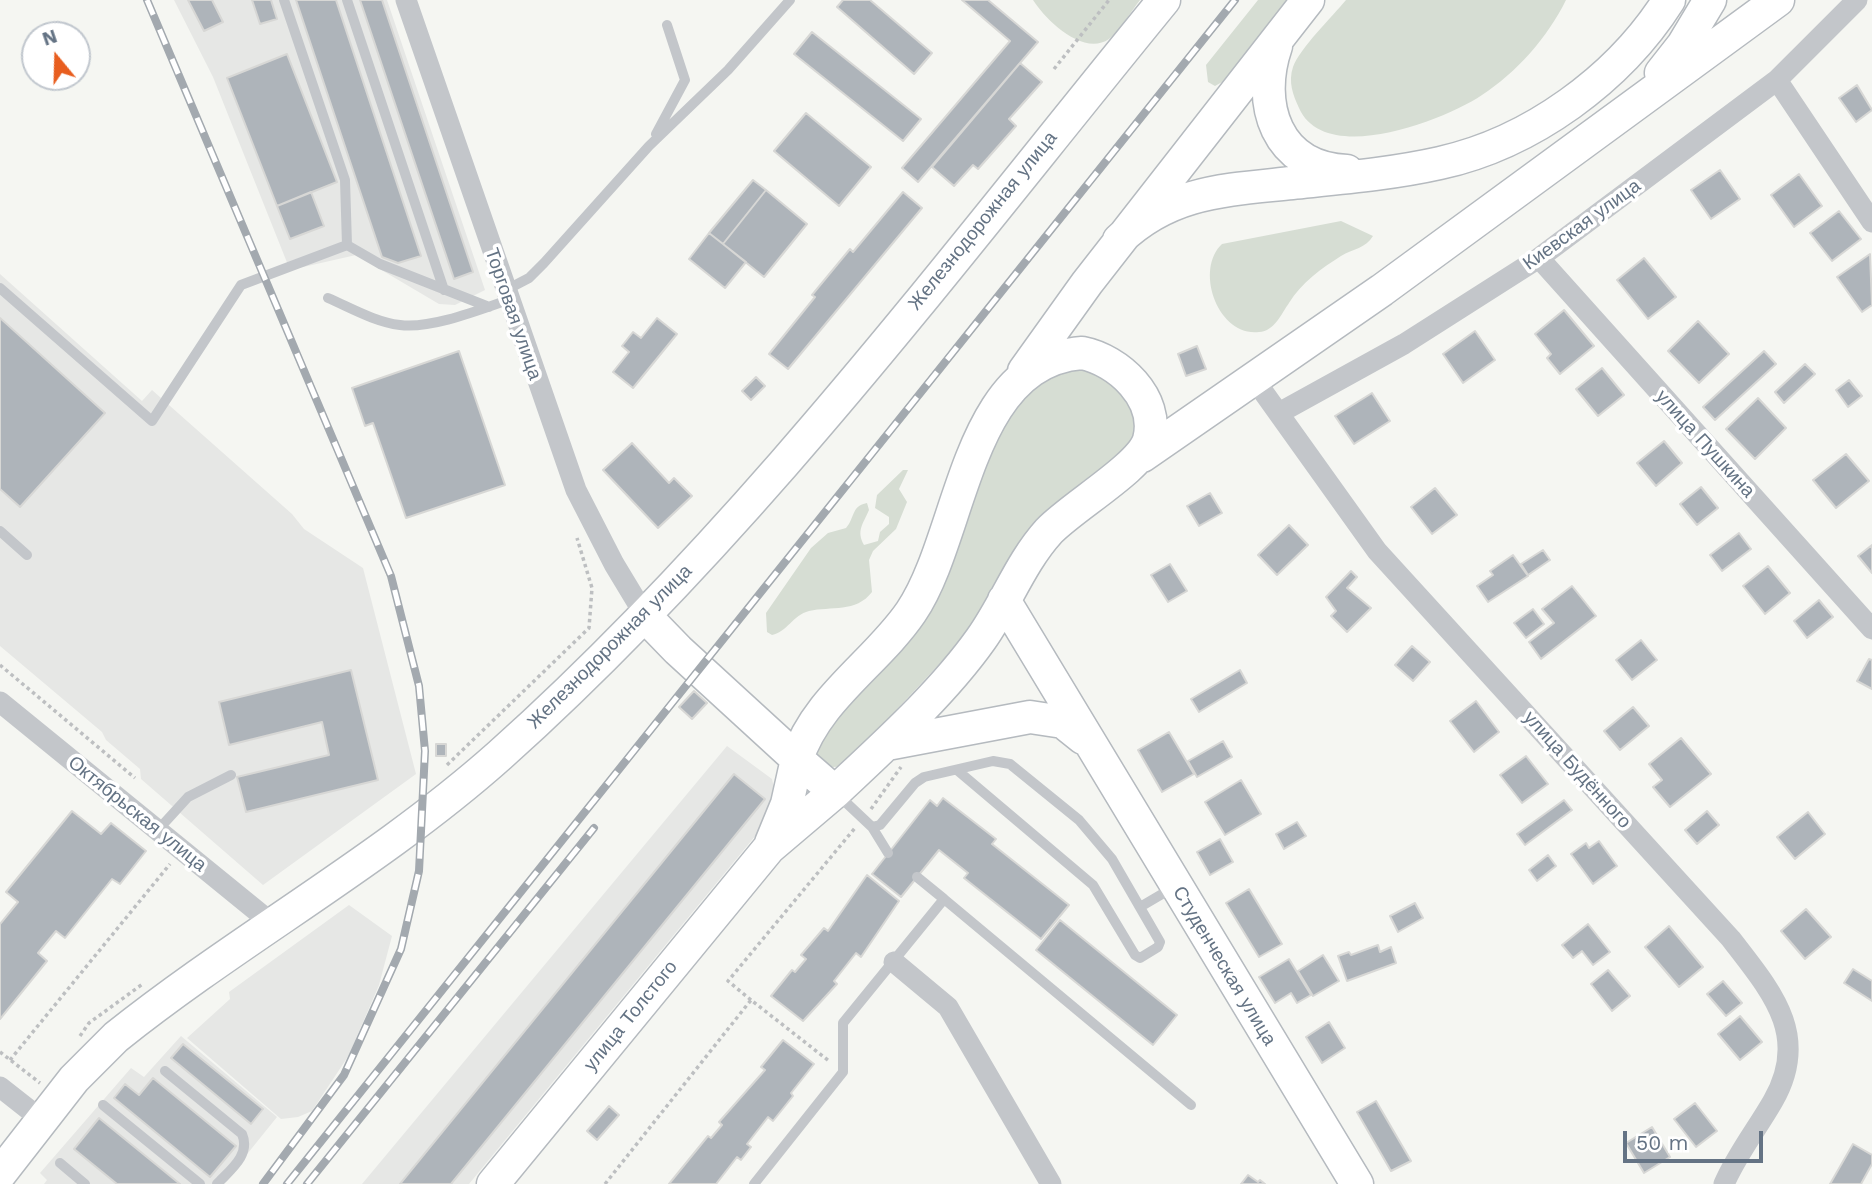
<!DOCTYPE html>
<html>
<head>
<meta charset="utf-8">
<style>
	body { margin:0 }
	#map { position:relative; width:1872px; height:1184px; overflow:hidden; background:#f5f6f2; font-family:"Work Sans",sans-serif }
	canvas { display:block }
	.north { position:absolute; left:21px; top:21px; width:70px; height:70px; box-sizing:border-box; background:#fff; border:2px solid #c1c7ce; border-radius:50%; rotate:341deg; font-size:19px; font-weight:700; line-height:28px; text-align:center; color:#647384 }
	.north::after { content:''; display:block; margin:auto; width:24px; height:32px; background:#e85e1f; clip-path:polygon(50% 0,100% 100%,50% 72%,0 100%) }
	.scale { position:absolute; left:1623px; top:1131px; width:140px; height:32px; box-sizing:border-box; border:4px solid #647384; border-top:0; padding-left:9px; font-size:21px; line-height:24px; white-space:nowrap; color:#647384; -webkit-text-stroke:5px #fff; paint-order:stroke }
</style>
</head>
<body>
<div id="map">
<canvas width="1872" height="1184"></canvas>
<div class="north">N</div>
<div class="scale">50 m</div>
</div>
<script>
const ctx = document.querySelector('canvas').getContext('2d');
ctx.lineJoin = 'round';
function paint(path, color) {
  ctx.fillStyle = color;
  ctx.fill(path, 'evenodd');
}
function stroke(path, color, width, dash) {
  ctx.strokeStyle = color;
  ctx.lineWidth = width;
  ctx.lineCap = dash ? 'butt' : 'round';
  ctx.setLineDash(dash || []);
  ctx.stroke(path);
}
function label(font, color, halo, rows, align = 'center') {
  ctx.font = font + ' "Work Sans",sans-serif';
  ctx.lineWidth = 7;
  ctx.setLineDash([]);
  ctx.textBaseline = 'middle';
  ctx.strokeStyle = halo;
  ctx.fillStyle = color;
  for (const [text, x, y, turn = 0] of rows) {
    ctx.save();
    ctx.translate(x, y);
    ctx.rotate((+turn || 0) * Math.PI / 180);
    ctx.textAlign = isNaN(turn) ? turn : align;
    if (halo) ctx.strokeText(text, 0, 0);
    ctx.fillText(text, 0, 0);
    ctx.restore();
  }
}
paint(new Path2D(`
	M174,0H387L485,290L455,305L439,304L356,255L290,270L213,77Z
	M0,274L142,401L152,390L292,514L304,529L363,568L416,774L263,885L141,779L140,769L106,740L102,732L0,646Z
	M727,746L772,779L776,797L770,818L469,1184H362Z
	M349,905L392,936L379,985L349,1055L312,1111L298,1117L281,1119L187,1038L230,999L229,992Z
	M181,1036L277,1117L223,1184H44L47,1180L40,1173L131,1068L144,1077Z`), '#e6e7e5');
paint(new Path2D(`
	M1033,0H1140C1131,11 1121,30 1109,39C1083,57 1045,19 1033,0Z
	M1258,0H1293L1231,77L1215,86L1208,82L1206,65Z
	M1346,0H1566C1548,37 1516,73 1482,95C1445,120 1325,167 1299,108C1293,95 1288,82 1293,67C1300,48 1332,17 1346,0Z
	M1341,221L1373,236C1366,248 1353,249 1341,256C1322,268 1301,283 1289,303C1281,314 1275,331 1259,332C1218,337 1194,270 1222,244Z
	M1067,368C1076,369 1087,368 1096,371C1117,377 1138,414 1137,435L980,613L956,646L848,762C832,772 822,766 813,751L817,739L929,613L943,585L986,460L1005,425L1035,384Z
	M903,470H908L899,489L907,502L896,529L873,551L869,560L872,592C856,613 831,606 809,611C793,615 787,632 772,635L767,632L766,613L811,548L828,533L846,528C855,518 851,506 867,503L869,510C863,524 856,531 864,545L878,541L880,532L889,524V517L875,508L877,495Z`), '#d6ddd3');
const building = new Path2D(`
	M188,0H212L223,22L204,31Z
	M252,0H271L277,19L260,24Z
	M296,0H336L421,256L398,263L382,257Z
	M360,0H382L473,272L454,279Z
	M843,0H870L932,53L914,74L837,7Z
	M962,0H988L1038,42L918,182L902,168L1010,41Z
	M812,32L921,119L903,141L794,54Z
	M287,54L337,182L277,206L227,78Z
	M1020,63L1042,82L1009,119L1016,126L978,169L973,165L954,186L932,167Z
	M1857,85L1872,110L1856,122L1839,98Z
	M806,113L871,167L839,206L774,151Z
	M1720,170L1740,199L1711,219L1691,190Z
	M1799,174L1822,206L1794,227L1771,195Z
	M753,180L766,190L723,244L709,233Z
	M766,190L807,224L764,277L723,244Z
	M311,192L324,226L290,239L277,206Z
	M903,192L922,208L788,369L769,354L815,297L812,295L850,249L853,252Z
	M1839,211L1861,239L1832,261L1810,233Z
	M709,233L746,262L725,288L689,259Z
	M1870,254L1872,305L1862,312L1837,277Z
	M1644,258L1676,297L1648,319L1617,280Z
	M1564,310L1594,346L1560,374L1547,358L1551,354L1535,334Z
	M0,318L105,413L20,507L0,489Z
	M657,318L677,334L633,388L613,372L629,352L622,346L633,332L641,338Z
	M1698,321L1729,354L1699,383L1668,351Z
	M1475,331L1495,360L1463,383L1443,354Z
	M1197,346L1206,369L1186,376L1178,354Z
	M459,351L505,485L406,518L373,423L365,426L352,388Z
	M1764,351L1776,364L1715,420L1703,407Z
	M1805,364L1815,374L1784,403L1775,392Z
	M1602,368L1624,395L1598,416L1576,389Z
	M756,377L765,386L751,400L742,391Z
	M1849,380L1862,396L1848,407L1836,390Z
	M1372,393L1390,421L1354,444L1335,416Z
	M1758,398L1786,428L1755,459L1726,429Z
	M1664,441L1682,463L1656,486L1637,463Z
	M632,443L669,483L674,478L692,496L658,528L603,470Z
	M1846,454L1869,481L1836,508L1813,480Z
	M1701,487L1718,508L1697,525L1680,504Z
	M1435,488L1457,515L1432,534L1411,507Z
	M1210,493L1222,513L1199,526L1187,506Z
	M1289,525L1308,545L1277,575L1258,555Z
	M1739,533L1751,549L1722,571L1710,555Z
	M1872,545V573L1858,556Z
	M1543,550L1550,560L1528,575L1521,564Z
	M1513,555L1528,576L1488,602L1477,586L1493,575L1490,571Z
	M1170,564L1187,591L1168,602L1151,575Z
	M1768,566L1790,593L1765,614L1743,586Z
	M1351,571L1357,577L1347,588L1371,608L1347,632L1331,616L1336,611L1326,597Z
	M1572,586L1596,616L1541,659L1529,642L1554,623L1542,609Z
	M1819,600L1833,617L1807,638L1794,621Z
	M1533,609L1544,624L1526,638L1514,623Z
	M1641,640L1657,660L1632,680L1616,660Z
	M1412,646L1430,662L1413,681L1395,665Z
	M1869,659L1872,660V689L1857,681Z
	M351,670L378,780L246,812L237,777L329,755L322,722L229,745L219,702Z
	M1240,670L1247,683L1199,712L1191,699Z
	M694,691L707,703L692,719L679,707Z
	M1476,701L1499,732L1474,752L1450,721Z
	M1633,707L1649,726L1620,750L1604,731Z
	M1169,732L1194,774L1162,792L1138,750Z
	M1681,738L1711,774L1670,807L1653,787L1662,780L1649,764Z
	M1223,741L1232,757L1197,777L1188,761Z
	M436,744H446V756H436Z
	M1526,756L1548,784L1522,803L1500,775Z
	M734,774L765,799L451,1184H400Z
	M1241,780L1261,814L1225,835L1205,802Z
	M943,798L996,839L992,844L1069,905L1041,939L964,878L968,873L939,850L901,897L872,874L930,800L937,806Z
	M1564,800L1572,810L1525,845L1517,834Z
	M72,811L101,834L111,823L146,851L120,884L112,879L65,938L56,931L38,953L47,961L0,1019V924L18,902L6,892Z
	M1707,811L1719,825L1697,844L1685,830Z
	M1808,812L1825,834L1795,859L1777,837Z
	M1297,822L1306,836L1284,849L1276,834Z
	M1220,839L1233,862L1210,875L1197,852Z
	M1599,841L1617,866L1593,884L1571,854L1586,843L1589,848Z
	M1548,855L1556,866L1537,881L1529,870Z
	M867,875L899,901L861,957L856,953L834,981L837,984L803,1021L771,996L792,970L795,972L806,959L801,955L824,928L828,931Z
	M1249,889L1282,944L1259,957L1226,903Z
	M1415,903L1423,918L1398,932L1390,916Z
	M1806,909L1831,937L1805,959L1781,931Z
	M1060,920L1177,1015L1153,1045L1036,950Z
	M1588,924L1610,952L1593,965L1582,951L1573,958L1562,945Z
	M1669,926L1703,967L1679,987L1645,947Z
	M1378,945L1380,952L1391,947L1396,963L1347,981L1338,956L1349,952L1351,955Z
	M1323,955L1339,981L1313,996L1298,971Z
	M1289,959L1311,995L1297,1003L1291,993L1275,1003L1259,977Z
	M1853,969L1872,981V1001L1844,983Z
	M1608,970L1630,996L1612,1011L1591,984Z
	M1723,981L1742,1003L1726,1016L1707,994Z
	M1740,1016L1762,1042L1740,1060L1718,1034Z
	M1329,1022L1345,1048L1322,1063L1306,1037Z
	M783,1040L814,1064L791,1093L793,1096L773,1121L768,1117L747,1144L751,1147L741,1160L737,1157L716,1184H669L708,1136L711,1138L722,1125L719,1122L765,1070L761,1067Z
	M183,1044L263,1109L251,1124L171,1058Z
	M153,1078L236,1146L210,1177L114,1098L125,1084L139,1095Z
	M1376,1101L1411,1161L1391,1171L1357,1112Z
	M1695,1103L1717,1131L1696,1147L1674,1119Z
	M609,1106L619,1115L597,1140L587,1131Z
	M99,1118L180,1184H117L74,1149Z
	M1652,1127L1670,1157L1644,1173L1626,1143Z
	M1853,1144L1872,1155V1164L1861,1184H1830Z
	M1248,1175L1258,1182L1260,1180L1265,1184H1241Z`);
paint(building, '#aeb4ba');
stroke(building, '#d7d7d5', 2);
const secondary = new Path2D(`
	M1276,46C1256,104 1276,168 1347,171
	M1661,73L1683,45L1710,0
	M1119,240C1170,191 1226,190 1292,183C1341,178 1391,174 1440,163C1531,143 1619,79 1669,0
	M1082,353C1118,360 1160,398 1149,440C1141,467 1073,506 1049,531C1020,563 1006,604 981,639C942,694 884,746 835,792L797,759C816,699 877,662 911,612C963,536 965,362 1082,353Z
	M1024,371L1087,283L1308,0
	M1142,456L1382,290L1778,0
	M1004,600L1357,1184
	M646,617L678,650L797,759L787,804L771,843
	M887,744L1030,717L1063,722L1083,738
	M0,1174L74,1079L116,1037C240,938 381,861 500,755C750,531 952,259 1164,0
	M493,1184L769,848L835,792`);
stroke(secondary, '#b5babf', 35);
stroke(new Path2D(`
	M1054,69L1109,0
	M0,665L135,778
	M447,765L589,628L592,588L577,538
	M871,809L901,767
	M751,1000L728,981L855,828
	M80,1036L89,1023L144,983
	M0,1052L40,1083
	M10,1060L170,864
	M605,1184L751,1000L829,1061`), '#bdbfc1', 3.5, [3.5, 3.5]);
stroke(new Path2D(`
	M284,0L345,180L347,245
	M347,0L444,290
	M656,134L685,80L667,25
	M0,288L152,421L241,285L347,245L380,264L489,307
	M504,291L529,278L544,263L649,146L728,70L790,0
	M328,298C351,308 375,322 400,325C431,329 479,310 508,300
	M0,531L27,555
	M837,794L872,827L880,825L915,783L924,777L993,761L1010,764L1079,820L1112,859L1160,942L1158,947L1140,958L1135,955L1093,885L957,770
	M872,827L888,853
	M157,831L188,797L231,775
	M917,877L944,899
	M1140,907L1174,887
	M165,1071L242,1134C251,1155 230,1170 217,1184
	M103,1105L200,1184
	M60,1163L85,1184
	M754,1184L843,1072V1023L944,899L1191,1105`), '#c3c6ca', 10);
stroke(new Path2D(`
	M406,0L576,490L614,564L646,617
	M1777,80L1872,222
	M1539,258L1872,629
	M1254,379L1377,551L1731,939C1771,991 1811,1035 1773,1101C1757,1129 1737,1154 1724,1184
	M1279,413L1404,344L1539,258L1777,80L1857,0
	M0,702L274,925
	M894,962L948,1007L1051,1184
	M0,1087L42,1120`), '#c3c6ca', 21);
stroke(secondary, '#fff', 32);
const rail = new Path2D(`
	M147,0L391,576L419,686L425,751L419,871L401,949L344,1075L263,1184
	M287,1184L1235,0
	M307,1184L594,828`);
stroke(rail, '#a3a9af', 8);
stroke(rail, '#fff', 5, [16]);
label('19px', '#647384', '#fff', [
	["Железнодорожная улица",983,221,-51],
	["Киевская улица",1582,225,-36],
	["Торговая улица",513,314,71],
	["улица Пушкина",1705,444,48],
	["Железнодорожная улица",610,647,-45],
	["улица Будённого",1577,770,48],
	["Октябрьская улица",137,814,39],
	["Студенческая улица",1224,966,59],
	["улица Толстого",631,1016,-51]
]);
</script>
</body>
</html>
